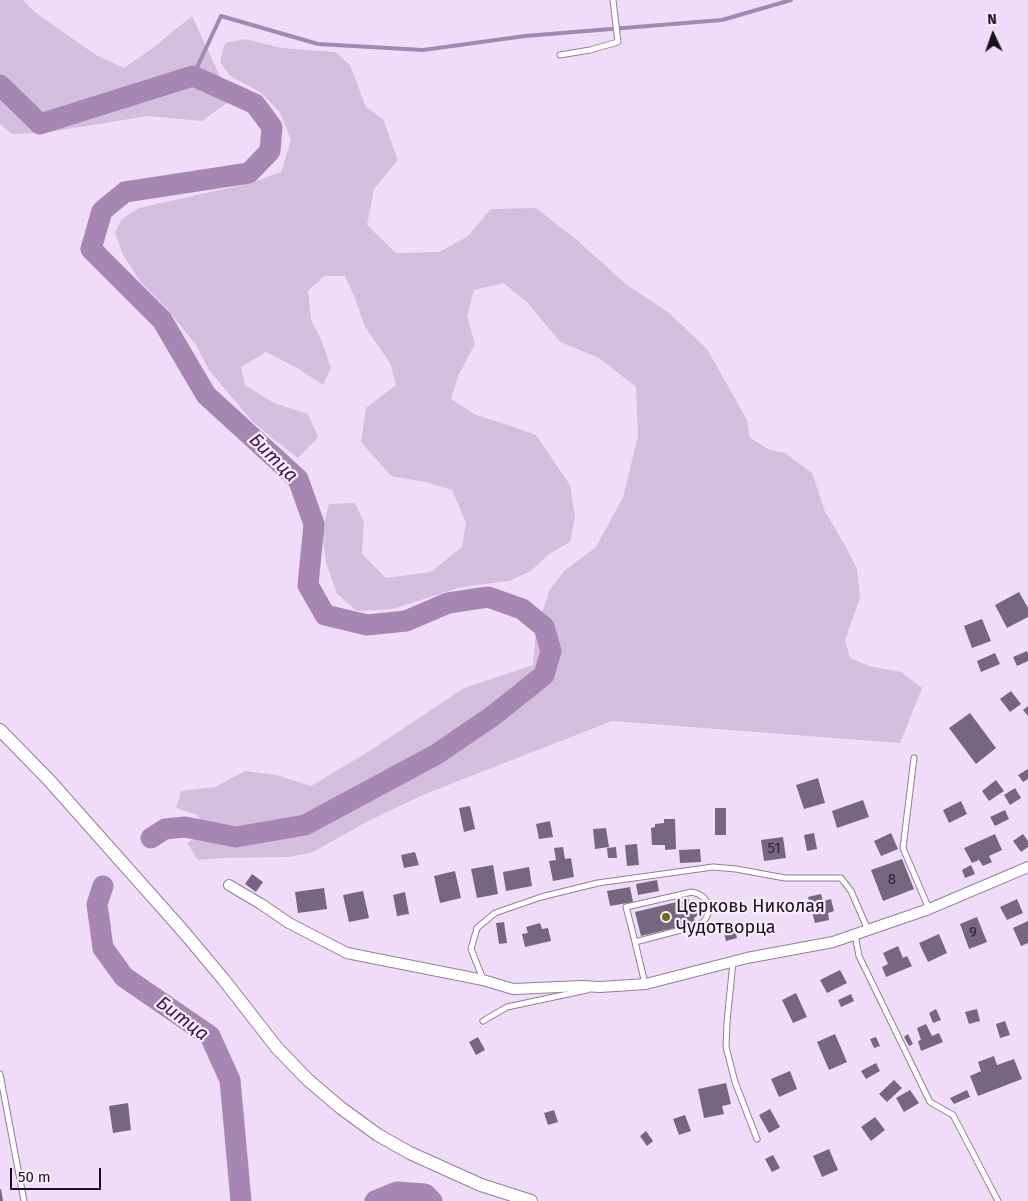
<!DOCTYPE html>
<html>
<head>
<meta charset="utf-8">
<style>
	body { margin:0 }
	#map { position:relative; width:1028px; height:1201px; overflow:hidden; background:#f0dcf8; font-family:"Fira Sans",sans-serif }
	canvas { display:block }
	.north { position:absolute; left:968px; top:10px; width:50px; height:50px; -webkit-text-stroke:4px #f8edfd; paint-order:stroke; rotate:357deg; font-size:14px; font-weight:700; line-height:20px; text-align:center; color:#19121c }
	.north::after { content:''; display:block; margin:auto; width:18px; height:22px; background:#19121c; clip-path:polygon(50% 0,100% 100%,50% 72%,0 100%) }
	.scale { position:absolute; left:10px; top:1168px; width:91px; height:22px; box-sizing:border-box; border:2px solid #19121c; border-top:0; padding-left:6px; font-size:15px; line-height:18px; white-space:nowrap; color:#19121c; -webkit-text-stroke:4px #f8edfd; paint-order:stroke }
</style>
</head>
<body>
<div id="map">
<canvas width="1028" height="1201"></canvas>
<div class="north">N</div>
<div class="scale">50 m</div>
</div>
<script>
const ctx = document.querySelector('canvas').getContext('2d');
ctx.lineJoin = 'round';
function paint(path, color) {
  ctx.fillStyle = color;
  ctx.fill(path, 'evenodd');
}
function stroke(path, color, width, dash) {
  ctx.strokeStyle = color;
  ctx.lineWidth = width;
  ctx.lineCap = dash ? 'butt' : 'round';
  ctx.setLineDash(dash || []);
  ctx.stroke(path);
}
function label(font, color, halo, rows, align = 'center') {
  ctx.font = font + ' "Fira Sans",sans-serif';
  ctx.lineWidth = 4.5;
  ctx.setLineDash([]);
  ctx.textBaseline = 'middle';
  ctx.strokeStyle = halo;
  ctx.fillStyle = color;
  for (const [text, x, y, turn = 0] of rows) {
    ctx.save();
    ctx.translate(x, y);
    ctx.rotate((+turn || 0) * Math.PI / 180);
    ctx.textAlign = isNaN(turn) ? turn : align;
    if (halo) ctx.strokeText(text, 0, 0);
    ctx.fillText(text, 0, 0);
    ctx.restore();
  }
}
paint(new Path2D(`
	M0,0H23L36,13L96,55L124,68L154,47L192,16L231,100L202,121L148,116L43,133L12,134L0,124Z
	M245,39L282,48L335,52L350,65L366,107L383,119L398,160L374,189L367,225L396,253L439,252L467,237L491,209L536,208L578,241L627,285L669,313L707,349L747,420L750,438L770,450L785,453L812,473L825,512L845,545L857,569L860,598L845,640L850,658L869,666L901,672L922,688L900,743L612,721L425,794L368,821L313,852L290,857L221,858L198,860L187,843L206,831L197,815L176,808L181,791L215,787L245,771L276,775L311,786L371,750L464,688L533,665L536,632L549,591L564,571L596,547L623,497L638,436L636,387L599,358L560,342L526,301L503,283L474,290L467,316L475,344L459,374L451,399L476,415L511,426L536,435L570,485L575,517L570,542L549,554L531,571L509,581L461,587L393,609L357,611L337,594L326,562L322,532L329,504L355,503L364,522L362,554L386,578L431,572L462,547L466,523L452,490L426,482L391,476L361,442L366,408L396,385L390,363L365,327L354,296L345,276H324L308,291L311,320L321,339L331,368L323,385L297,368L266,352L241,367L245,385L274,403L308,414L318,437L298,458L272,438L251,420L209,370L196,345L167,309L140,281L123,255L115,232L122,219L139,208L251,183L281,172L291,140L280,112L260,92L230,76L220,62L225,43Z`), '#d4bedd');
stroke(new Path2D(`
	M193,76L221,16L318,44L423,50L525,36L722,20L791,0`), '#a687b3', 4);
stroke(new Path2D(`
	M0,85L40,124L193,76L255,104L272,127L270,151L249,173L125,192L102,211L91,249L162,320L206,395L298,479L314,524L308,585L325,615L367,625L406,621L448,603L488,597L522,609L544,627L551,651L544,675L494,715L437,754L305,825L236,837L185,827L165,829L151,838
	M103,886L97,904L103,948L124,977L210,1036L230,1080L241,1201
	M375,1201L397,1192L425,1194L432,1201`), '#a687b3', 21);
paint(new Path2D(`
	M1019,592L1028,608V617L1007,628L995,605Z
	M982,619L991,641L972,648L964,626Z
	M1027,651L1028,654V661L1017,666L1013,657Z
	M995,653L1000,664L981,672L977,661Z
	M1011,691L1021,704L1010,712L1000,699Z
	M1028,706V716L1023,710Z
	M970,713L996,748L976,764L949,728Z
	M1028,769V779L1023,782L1018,775Z
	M818,778L825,803L804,809L796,785Z
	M996,780L1004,791L989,801L982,791Z
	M1015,788L1021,798L1010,805L1004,795Z
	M863,800L869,817L837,828L832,811Z
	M961,801L967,814L949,823L943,810Z
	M470,806L475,829L464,832L459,808Z
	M715,808H726V835H715Z
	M1005,810L1009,819L995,826L990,817Z
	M664,819H675L676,849L665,850V845H652L651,828L655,827V824L664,823Z
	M550,821L553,837L539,839L536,824Z
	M606,828L609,847L595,849L593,829Z
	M814,833L817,849L807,851L804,835Z
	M891,833L898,849L881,856L874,841Z
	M995,834L1002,850L989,856L992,862L983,866L979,860L972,863L964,848Z
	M1023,834L1028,841V847L1021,852L1013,841Z
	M783,837L786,858L764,861L761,840Z
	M637,844L639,865L627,866L625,845Z
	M563,847L565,859L571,858L574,877L553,881L549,861L556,860L554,848Z
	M616,847L617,858H608L607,848Z
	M700,849L701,862L680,863L679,850Z
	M415,852L419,865L404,868L401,855Z
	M902,859L914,889L883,901L871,870Z
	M493,865L498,894L477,898L471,869Z
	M971,865L975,874L965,878L962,870Z
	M529,867L532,886L506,891L503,872Z
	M455,871L461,898L440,903L434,876Z
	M252,874L263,882L256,892L245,884Z
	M657,880L659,891L638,895L636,884Z
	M630,887L633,902L610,906L607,891Z
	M324,888L327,909L298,913L295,892Z
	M363,891L369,918L349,922L343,895Z
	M405,892L409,914L397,916L393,895Z
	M821,894L823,901L831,899L834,911L828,913L829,920L815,923L808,897Z
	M689,899L690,903L697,905L699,907V914L694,918L695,923L641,936L635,912Z
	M1017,899L1023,913L1007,920L1000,907Z
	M977,917L987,942L969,949L960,924Z
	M1028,921V943L1021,946L1013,928Z
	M504,922L507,943L499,944L496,923Z
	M540,923L542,929L548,928L551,941L525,947L522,934L528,933L526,927Z
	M734,927L737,938L726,941L723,930Z
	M939,934L947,953L928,962L919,943Z
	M898,946L903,958L907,956L912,966L886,977L882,967L888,964L883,953Z
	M840,970L847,983L827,993L820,980Z
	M796,993L807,1017L793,1023L782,1000Z
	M851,994L854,1001L841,1007L838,1000Z
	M936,1009L941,1020L933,1023L929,1013Z
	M977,1009L980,1021L969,1024L965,1012Z
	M1005,1021L1010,1035L1000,1038L996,1024Z
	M926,1024L932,1036L939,1033L943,1042L921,1051L918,1041L921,1040L917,1028Z
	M835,1034L847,1062L829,1070L817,1042Z
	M908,1034L913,1044L909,1046L904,1037Z
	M478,1037L485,1050L476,1055L469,1042Z
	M876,1037L880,1046L874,1048L870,1039Z
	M994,1056L997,1065L1014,1059L1022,1079L978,1096L970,1076L981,1071L978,1062Z
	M876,1063L880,1071L866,1079L861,1071Z
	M790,1071L797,1089L779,1097L771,1079Z
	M894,1080L902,1088L887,1102L879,1094Z
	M726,1083L731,1104L722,1106L724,1114L704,1118L698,1089Z
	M910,1090L919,1103L904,1112L896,1098Z
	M967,1090L970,1097L954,1104L950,1098Z
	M128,1103L131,1130L113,1133L109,1106Z
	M770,1109L780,1127L769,1133L759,1115Z
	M554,1110L558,1122L548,1125L544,1113Z
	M685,1115L691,1131L679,1135L673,1119Z
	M875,1117L885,1130L871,1141L861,1127Z
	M646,1131L653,1141L647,1146L640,1136Z
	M829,1149L838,1170L822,1177L813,1156Z
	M773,1155L780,1168L772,1172L765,1159Z
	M0,1189H1L3,1201H0Z`), '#77667f');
const service = new Path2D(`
	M560,55L590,50L618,42L613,0
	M914,758L903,848L929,909
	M855,935L859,956L930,1102L953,1115L998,1201
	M635,942L700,925C714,913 710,896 692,892L626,907C633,933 639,958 645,984
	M733,962L727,1022L726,1047L735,1082L757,1139
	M483,979L471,949L477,928L495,913L541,897L598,883L713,867L736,869L785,878H841L851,891L868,930
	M483,1021L507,1007L587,990
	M0,1074L24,1201`);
const minor = new Path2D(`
	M229,885L261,904L289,923L347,953L483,980L513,989L582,986L600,987L646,984L747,958L833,942L929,909L1028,867`);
const tertiary = new Path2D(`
	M0,730L48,779L183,931L224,980L277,1048L308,1080L341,1108L378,1135L410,1153L481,1185L531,1201`);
stroke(service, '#917f99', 7);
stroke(minor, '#917f99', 12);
stroke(tertiary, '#917f99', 14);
stroke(service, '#fff', 5);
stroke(minor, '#fff', 10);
stroke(tertiary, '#fff', 12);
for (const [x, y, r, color] of [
	[666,917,5,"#736e0c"]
]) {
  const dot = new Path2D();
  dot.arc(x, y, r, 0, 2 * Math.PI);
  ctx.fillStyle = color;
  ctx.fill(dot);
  stroke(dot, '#f8edfd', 2);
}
label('15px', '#302735', null, [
	["51",774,849],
	["8",892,880],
	["9",973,933]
]);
label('18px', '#19121c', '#f8edfd', [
	["Церковь Николая",676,907],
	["Чудотворца",676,928]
], 'left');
label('italic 19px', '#3e164d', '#f8edfd', [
	["Битца",273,458,45],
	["Битца",182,1019,37]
]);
</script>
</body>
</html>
